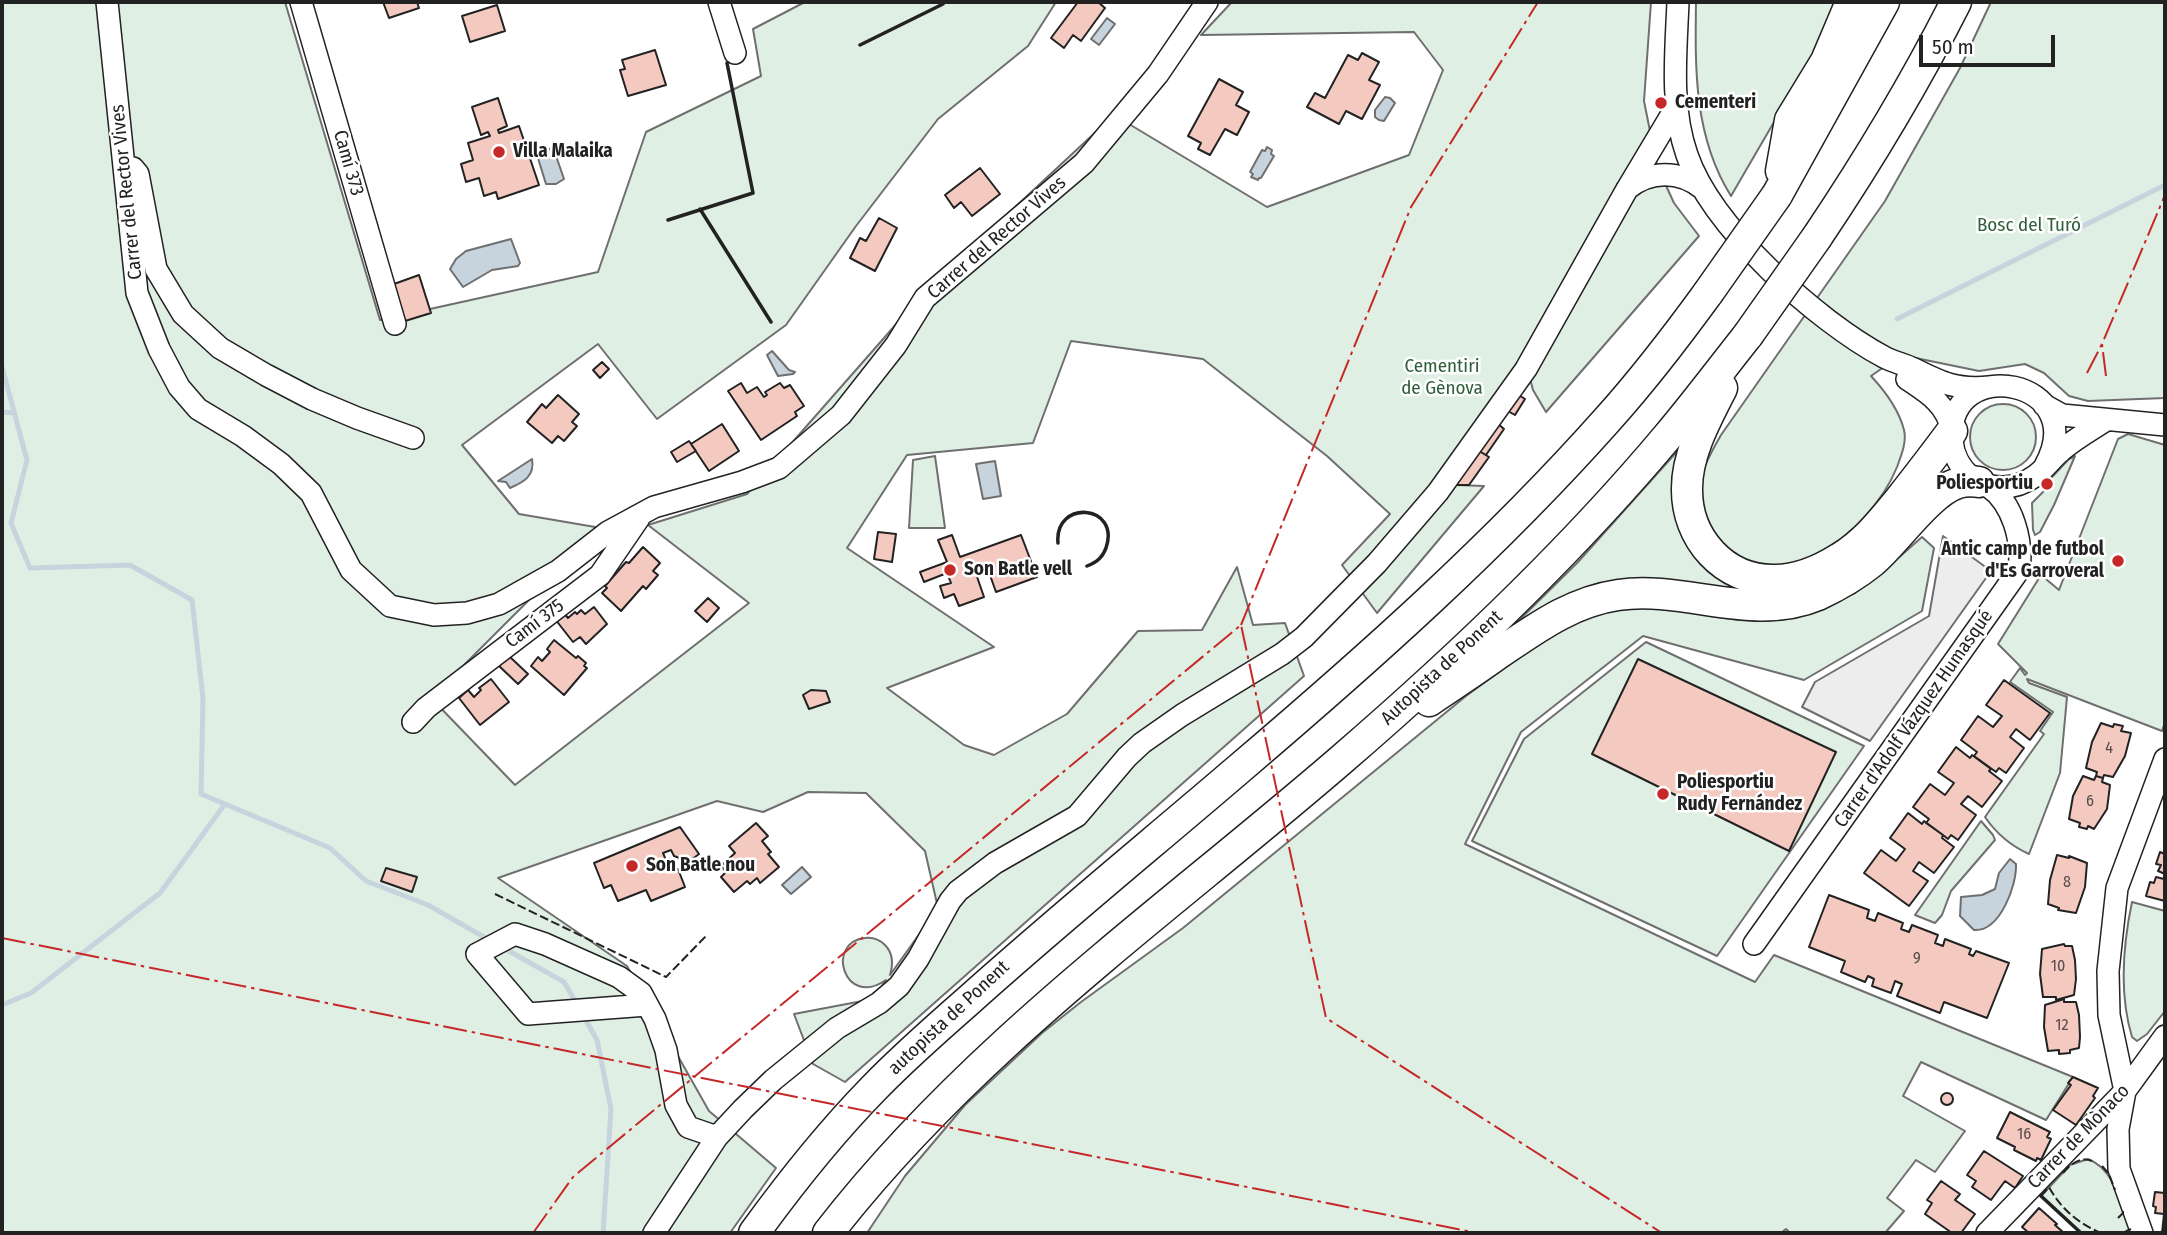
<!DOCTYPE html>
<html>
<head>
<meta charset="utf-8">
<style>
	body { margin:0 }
	#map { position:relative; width:2167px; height:1235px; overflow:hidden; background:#fff; font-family:"Fira Sans Condensed",sans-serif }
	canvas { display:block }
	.frame { position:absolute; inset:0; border:4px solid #222; pointer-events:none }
	.scale { position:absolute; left:1919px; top:35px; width:136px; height:32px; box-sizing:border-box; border:4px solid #222; border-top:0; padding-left:9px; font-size:21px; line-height:24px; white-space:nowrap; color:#222; -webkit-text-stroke:5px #fff; paint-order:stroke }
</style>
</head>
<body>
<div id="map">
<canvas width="2167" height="1235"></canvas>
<div class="frame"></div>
<div class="scale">50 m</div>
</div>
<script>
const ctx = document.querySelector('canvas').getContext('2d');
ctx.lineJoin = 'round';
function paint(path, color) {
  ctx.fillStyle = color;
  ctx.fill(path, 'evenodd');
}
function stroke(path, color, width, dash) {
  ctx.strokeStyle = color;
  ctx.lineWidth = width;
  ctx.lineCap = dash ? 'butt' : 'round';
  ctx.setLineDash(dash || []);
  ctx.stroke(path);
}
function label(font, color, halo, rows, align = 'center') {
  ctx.font = font + ' "Fira Sans Condensed",sans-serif';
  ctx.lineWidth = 5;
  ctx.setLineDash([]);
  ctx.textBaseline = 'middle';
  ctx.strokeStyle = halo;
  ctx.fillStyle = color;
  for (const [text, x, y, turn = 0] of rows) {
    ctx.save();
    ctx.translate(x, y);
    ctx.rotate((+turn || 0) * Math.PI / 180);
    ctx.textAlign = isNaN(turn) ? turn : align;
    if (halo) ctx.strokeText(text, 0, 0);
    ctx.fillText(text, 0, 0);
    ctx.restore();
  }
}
const green = new Path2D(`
	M2,2H285L380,320L598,272L646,132L761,76L753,29L805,2H1056L1028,46L938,119L856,226L786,325L657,419L598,344L462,445L519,514L601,528L431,698L515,785L749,603L648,525L747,494L927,289L1114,115L1267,207L1409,155L1443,70L1414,32L1201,35L1232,2H1651L1644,101L1657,166L1674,203L1699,236L1546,412L1533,390L1525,360L1456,485L1484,486L1377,613L1342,565L1390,514L1327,456L1203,359L1071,341L1033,443L907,455L847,548L994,647L887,688L964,745L994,755L1067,714L1138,631L1202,630L1237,567L1253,625L1285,623L1304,676L845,1082L813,1064L794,1014L873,999L886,980C844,1009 825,942 865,938C873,937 880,940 885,945C894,954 893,965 890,975L938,908L925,851L866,793L808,792L763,812L717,801L498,878L627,966L709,1111L776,1168L730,1233H2Z
	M1696,2H1837L1824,36L1731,196C1694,137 1695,70 1696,2Z
	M1991,2H2165V398L2088,401L2069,396L2044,373L2025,364L1979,371L1901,355L1871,376C1884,390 1899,410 1904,430C1907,442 1901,456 1897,467C1871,532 1773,610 1715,534C1708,525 1705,516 1703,505C1699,470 1705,464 1721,435L1885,201L1960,68Z
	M1970 437a33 33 0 1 1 66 0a33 33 0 1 1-66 0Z
	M2128,434L2165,445V722L2162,731L2027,679L2029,683L2067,697L2060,773L2029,854C2011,846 1996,833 1985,817L2044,734L2040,731L2053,712L2010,682L2020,668L2025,675L2027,673L1998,644L2041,575L2059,590L2118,439Z
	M1690,437L1678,507L1767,594L1672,582L1490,649L1578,562Z
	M935,456L945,528H909L913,460Z
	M2075,456L2054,505L2040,532L2035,535L2033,530L2032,503L2053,482L2051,478L2069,459Z
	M1922,537L1934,548L1922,611L1804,680L1643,636L1521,732L1465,844L1755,982L1774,955L2073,1077L2046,1120L1921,1062L1903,1096L1965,1131L1935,1172L1916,1160L1887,1198L1904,1211L1885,1233H1790L1786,1229L1781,1233H867L905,1176L965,1105L1042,1033L1081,1002L1183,928L1466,696L1518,658L1570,624L1615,609L1658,607L1738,620L1768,621L1795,618L1824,607L1855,593L1879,575Z
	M1646,642L1864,746L1717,956L1472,841L1524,739Z
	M1981,821L1993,835L1995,840L1951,891L1942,915L1935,923L1915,915Z
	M2132,902L2165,911V1011L2147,1034L2137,1041L2132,1037C2119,994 2123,945 2132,902Z
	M2088,1159C2115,1169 2121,1205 2131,1229L2123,1233H2081L2041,1196L2070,1165Z`);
paint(green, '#e0efe3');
stroke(green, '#6f6f6f', 2);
const parking = new Path2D(`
	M1943,536L1991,571L1870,741L1802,707L1815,682L1929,616Z`);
paint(parking, '#ededed');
stroke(parking, '#6f6f6f', 2);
const water = new Path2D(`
	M1107,18L1115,24L1099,45L1091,39Z
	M1385,97L1390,98L1395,103L1384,121L1379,120L1375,117V110Z
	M1267,147L1272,150L1271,154L1274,156L1261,178H1259L1258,180L1251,177L1253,174L1250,172L1262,150L1265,151Z
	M546,148L554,150L564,179L556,184H546L537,155Z
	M511,239L520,263L518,266L492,270L463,287L450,269L456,259L466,251Z
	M772,351L789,370L795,372L793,374L778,376L767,355Z
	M532,459C535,476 524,482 510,488L506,482L498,481Z
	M995,461L1001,496L983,499L976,464Z
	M2010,859L2016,864C2017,885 2000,932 1974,930L1960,916L1961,897L1982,895L1995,889L1999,873Z
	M802,867L811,877L791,894L782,885Z`);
paint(water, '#c7d3dd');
stroke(water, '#6f6f6f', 2);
stroke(new Path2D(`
	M1897,319L2165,185
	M2,367L27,460L11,523L30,568L130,565L192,600L203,698L201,794L330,848L366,881L428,905L491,941
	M2,412L14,413
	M502,947L564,982L578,1006
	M2,1005L31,993L160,893L225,804
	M583,1015L597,1040L611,1109L603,1233`), '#c7d3dd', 5);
const building = new Path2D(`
	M383,2H417L419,8L389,18Z
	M1078,2H1098L1105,8L1081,41L1073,35L1064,48L1051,38Z
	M497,5L505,31L470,42L462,16Z
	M655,50L666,85L628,96L620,70L625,69L622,60Z
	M1362,53L1379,62L1369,80L1380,85L1362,119L1346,111L1339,124L1307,107L1315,93L1325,98L1348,55L1358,60Z
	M1219,79L1243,92L1236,105L1249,112L1237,135L1225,129L1210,155L1198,149L1201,143L1188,136Z
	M498,98L507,126L498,130L499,133L519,126L539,185L498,199L496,192L484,196L479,178L466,182L461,164L473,160L468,143L490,136L488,132L481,135L472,107Z
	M980,168L1000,194L972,216L961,202L954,208L945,195Z
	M879,218L897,228L875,271L850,258L860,238L866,241Z
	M419,275L431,313L405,321L394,284Z
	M602,362L609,369L600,378L593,370Z
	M741,383L747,393L757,387L764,397L767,395L765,392L780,383L784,388L790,385L804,406L795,412L797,416L761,440L728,391Z
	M1517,394L1525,399L1515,415L1506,410Z
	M558,395L579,414L572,422L577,426L564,441L558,436L552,443L527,422L542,404L546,408Z
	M1497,423L1504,429L1486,455L1479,451Z
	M722,424L739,451L709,471L691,444Z
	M689,441L696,451L677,462L671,452Z
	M1479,451L1489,457L1469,485H1455Z
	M878,532L896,534L892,562L874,559Z
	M952,535L960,557L1021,535L1037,577L996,592L986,564L974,568L984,597L959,606L954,594L944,598L940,586L951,583L947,573L924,582L920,572L947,562L938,540Z
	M643,547L660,563L653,571L658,575L646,589L643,586L621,611L602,593L607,588L605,586L626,562L629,563Z
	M708,598L719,608L707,622L695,611Z
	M594,607L607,624L586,644L580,637L573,642L555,619L563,612L568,618L575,612L577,614L581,610L585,614Z
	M554,640L576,658L578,656L586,663L584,666L587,668L564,695L531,666L538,657L542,661L550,652L547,649Z
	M510,657L528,674L518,684L498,665Z
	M1638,659L1836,752L1789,851L1592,754Z
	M491,679L509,702L480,725L459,698L468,690L474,697L481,690L479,688Z
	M2004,680L2050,713L2030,740L2016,729L2010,737L2024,748L2006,773L1999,768L1996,772L1974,756L1977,752L1961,740L1978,716L1993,727L2002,716L1986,705Z
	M811,690L826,691L830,702L809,709L803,695Z
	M2101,723L2113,727L2114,724L2123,726L2121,731L2131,733L2125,756L2113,777L2104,775L2103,778L2096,776L2097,772L2086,768L2092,742Z
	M1956,747L1970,758L1972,755L1991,769L1989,771L2002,781L1982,807L1968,796L1961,804L1976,815L1958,840L1951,835L1948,839L1943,835L1926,823L1929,819L1913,807L1930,784L1945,795L1954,783L1938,772Z
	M2083,776L2094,780L2096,776L2103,778L2102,782L2110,785L2107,809L2094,829L2088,826L2087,829L2079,827L2080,823L2069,819L2073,796Z
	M1908,813L1922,824L1924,821L1943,835L1942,838L1954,847L1934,873L1919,862L1913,871L1928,881L1909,906L1864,873L1881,850L1896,861L1905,849L1890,838Z
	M756,823L768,836L762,841L771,852L768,854L779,867L760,883L757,878L750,884L747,881L734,892L721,877L726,872L721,866L735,853L729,846Z
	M680,827L699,854L691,860H685L674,856L671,850L663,853L671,872L678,869L685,887L651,901L646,890L618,901L611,885L604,888L594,863Z
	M2160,852L2165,854V901L2146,896L2150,882L2154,883L2156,877L2164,879L2165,874L2158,871L2161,865L2156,864Z
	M2057,855L2069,858V856L2087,863L2085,887L2076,913L2058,910L2059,908L2048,904L2050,880Z
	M386,868L417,877L412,892L381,881Z
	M1829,895L1869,910L1867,918L1875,921L1878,913L1903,923L1901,929L1909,932L1912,925L1938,935L1935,943L1943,946L1945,939L1971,949L1969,954L1973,956L1976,951L2009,963L1987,1018L1944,1002L1940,1013L1897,996L1902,984L1895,981L1891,993L1872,986L1874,979L1868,976L1865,982L1841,972L1845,961L1809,947Z
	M2064,944L2065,946H2072L2075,960L2076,979L2074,995L2056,1000V997H2043L2040,974L2042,949Z
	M2064,999V1002H2076L2079,1015L2080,1037L2079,1048L2070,1050V1053L2059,1054V1050L2048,1051L2044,1027L2045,1005Z
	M2073,1077L2098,1088L2093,1096L2095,1098L2076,1125L2053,1110L2071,1085L2068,1083Z
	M1941 1099a6 6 0 1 1 12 0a6 6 0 1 1-12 0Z
	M2010,1112L2050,1132L2047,1137L2051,1139L2041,1160L2037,1158L2036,1161L2014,1150L2015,1147L1997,1138Z
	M1984,1151L2023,1176L2015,1188L2005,1181L1991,1200L1972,1187L1976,1181L1967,1175Z
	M1941,1181L1960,1194L1955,1200L1975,1214L1961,1233H1952L1925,1214L1932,1203L1927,1200Z
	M2155,1192L2165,1193V1233H2162L2164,1214L2155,1213L2156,1207L2153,1206Z
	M2039,1208L2057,1224L2055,1225L2064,1233H2029L2022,1227Z`);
paint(building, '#f3c9c0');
stroke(building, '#222', 2);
const minor = new Path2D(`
	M107,2L137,293L159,349L179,387L198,409L243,436L281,464L311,493L351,570L390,606L434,615L467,613L499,604L558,571L608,532L654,507L742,482L779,468L841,415L896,345L925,298L1084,163L1158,74L1207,2
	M301,2L395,324
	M719,2L735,53
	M1678,2C1676,52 1670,107 1687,155C1712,228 1817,321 1884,357C1893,362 1904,364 1914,369C1942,383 1956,390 1989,387
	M133,168L138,174L156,269L183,314L220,348L266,375L312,399L357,418L413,438
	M1627,189C1650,170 1680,170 1703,189
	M1907,379C1928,393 1947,404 1952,431
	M2044,405L2062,415L2165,425
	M2045,466C2093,379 1946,352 1952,440C1953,454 1960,468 1971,477C1990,491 2016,490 2035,476C2045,469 2052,458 2062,450C2075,439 2091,430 2106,420
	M413,722L426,708L600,575L639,518
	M1754,944L2019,570C2023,541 2013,503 1988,486
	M647,1005L528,1014L477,954L515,934L545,944L619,977L641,993L655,1019L666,1050L676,1105L688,1127L717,1137
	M654,1233L717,1137L743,1109L773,1080L837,1028L879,1003L899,986L918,959L950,901L958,891L995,863L1077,816L1127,757L1142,743L1182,715L1282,654L1304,637L1377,563L1438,492L1526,369L1626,191L1678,104
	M1987,1233L2125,1091L2165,1036
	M2142,1233L2119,1169L2118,1129L2125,1091L2109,1015L2108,971L2117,888L2165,759`);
const highway = new Path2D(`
	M1781,171L1790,120L1826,61L1851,2
	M1777,195L1884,2
	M1817,237C1868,161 1915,83 1956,2
	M1722,388C1707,418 1687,453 1687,488C1686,538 1724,581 1775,580C1798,580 1821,570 1840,558C1865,543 1882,521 1900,499C1918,476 1935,454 1952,431
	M1429,701C1451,686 1474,671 1495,656C1534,630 1570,602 1618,595C1685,585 1752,623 1818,595C1837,586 1856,575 1872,562C1896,542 1929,492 1958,483C1965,481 1972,481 1979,482
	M754,1233C791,1182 830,1133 874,1088C904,1057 936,1029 968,1001C1057,921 1149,846 1240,768C1368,659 1495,546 1607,420C1643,380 1676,337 1708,293
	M828,1233C971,1048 1165,912 1341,760C1457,660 1569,554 1667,437C1695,404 1721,369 1748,335`);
stroke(minor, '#222', 24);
stroke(highway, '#222', 33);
stroke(minor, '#fff', 21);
stroke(highway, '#fff', 30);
const highwayBridge = new Path2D(`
	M1708,293L1777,195
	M1748,335L1817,237`);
stroke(highwayBridge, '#222', 33, []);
stroke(highwayBridge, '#fff', 30);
stroke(new Path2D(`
	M495,894L666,977L707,935
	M2102,1166L2109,1174L2115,1190
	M2063,1173C2071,1164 2080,1156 2092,1161
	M2041,1196L2049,1187C2061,1209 2078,1223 2101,1233
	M2118,1218L2123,1213V1210
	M2123,1233L2131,1229`), '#222', 2, [9, 3.5]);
stroke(new Path2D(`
	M860,45L943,4
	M700,209L771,322
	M668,220L753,193L727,63
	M1058,543C1054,499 1121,504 1106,548C1102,558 1097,562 1087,566
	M2041,1196L2081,1233`), '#222', 3.5);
stroke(new Path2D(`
	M2087,373L2102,344
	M2106,376L2102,344L2165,195
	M1241,625L1411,207L1538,2
	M2,938L1477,1233
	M533,1233L573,1177L1241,625L1326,1018L1662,1233`), '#c62828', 2, [24, 5, 3.5, 5]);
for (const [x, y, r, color] of [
	[1661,103,7,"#c62828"],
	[499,152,7,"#c62828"],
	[2047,484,7,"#c62828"],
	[2118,561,7,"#c62828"],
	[950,570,7,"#c62828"],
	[1663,794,7,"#c62828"],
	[632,866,7,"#c62828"]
]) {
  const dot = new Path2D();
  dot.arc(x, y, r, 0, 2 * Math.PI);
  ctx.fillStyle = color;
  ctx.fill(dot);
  stroke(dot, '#fff', 2.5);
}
label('16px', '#564c4a', null, [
	["4",2109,749],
	["6",2090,802],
	["8",2067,883],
	["9",1917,959],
	["10",2058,967],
	["12",2062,1026],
	["16",2024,1135]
]);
label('bold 19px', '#222', '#fff', [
	["Cementeri",1675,103],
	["Villa Malaika",513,152],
	["Poliesportiu",2033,484,"right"],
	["Antic camp de futbol",2104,550,"right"],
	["d'Es Garroveral",2104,572,"right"],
	["Son Batle vell",964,570],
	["Poliesportiu",1677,783],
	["Rudy Fernández",1677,805],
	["Son Batle nou",646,866]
], 'left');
label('19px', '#222', '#fff', [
	["Camí 373",348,163,74],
	["Carrer del Rector Vives",127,192,-96],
	["Carrer del Rector Vives",997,238,-41],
	["Camí 375",535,624,-37],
	["Autopista de Ponent",1442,668,-43],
	["Carrer d'Adolf Vázquez Humasqué",1914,719,-55],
	["autopista de Ponent",949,1018,-43],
	["Carrer de Mònaco",2079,1137,-46]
]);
label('19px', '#2f5e38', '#fff', [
	["Bosc del Turó",2029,226],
	["Cementiri",1442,367],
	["de Gènova",1442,389]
]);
</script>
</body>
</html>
